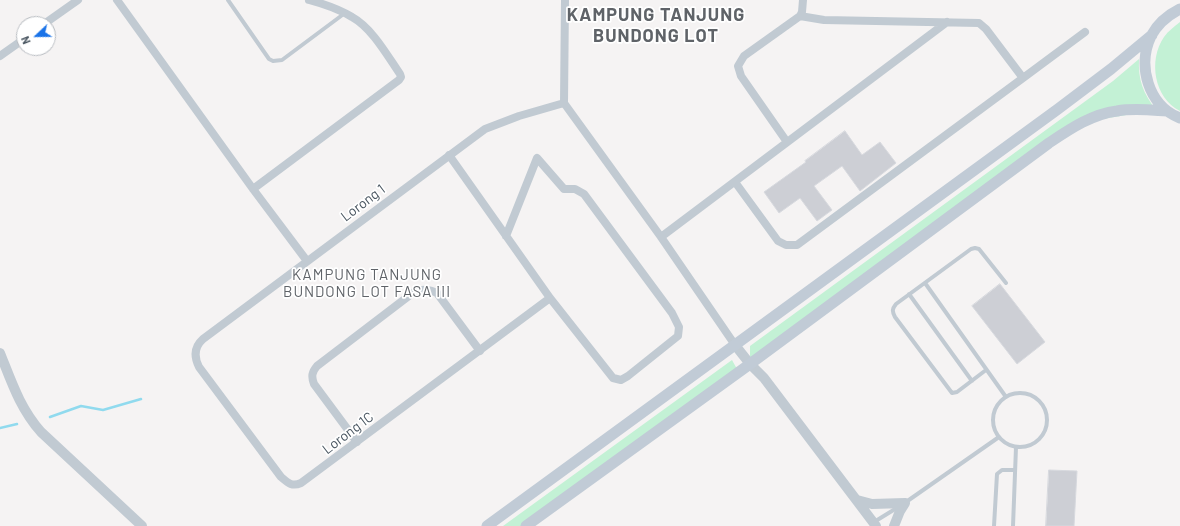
<!DOCTYPE html>
<html>
<head>
<meta charset="utf-8">
<style>
	body { margin:0 }
	#map { position:relative; width:1180px; height:526px; overflow:hidden; background:#f5f3f3; font-family:Barlow,sans-serif }
	canvas { display:block }
	.north { position:absolute; left:16px; top:16px; width:40px; height:40px; box-sizing:border-box; background:#fff; border:1px solid #b7bbc0; border-radius:50%; rotate:248deg; font-size:11px; font-weight:700; line-height:16px; text-align:center; color:#4a5661 }
	.north::after { content:''; display:block; margin:auto; width:14px; height:18px; background:#1a73e8; clip-path:polygon(50% 0,100% 100%,50% 72%,0 100%) }
</style>
</head>
<body>
<div id="map">
<canvas width="1180" height="526"></canvas>
<div class="north">N</div>
</div>
<script>
const ctx = document.querySelector('canvas').getContext('2d');
ctx.lineJoin = 'round';
function paint(path, color) {
  ctx.fillStyle = color;
  ctx.fill(path, 'evenodd');
}
function stroke(path, color, width, dash) {
  ctx.strokeStyle = color;
  ctx.lineWidth = width;
  ctx.lineCap = dash ? 'butt' : 'round';
  ctx.setLineDash(dash || []);
  ctx.stroke(path);
}
function label(font, color, halo, rows, align = 'center') {
  ctx.font = font + ' Barlow,sans-serif';
  ctx.lineWidth = 3.5;
  ctx.setLineDash([]);
  ctx.textBaseline = 'middle';
  ctx.strokeStyle = halo;
  ctx.fillStyle = color;
  for (const [text, x, y, turn = 0] of rows) {
    ctx.save();
    ctx.translate(x, y);
    ctx.rotate((+turn || 0) * Math.PI / 180);
    ctx.textAlign = isNaN(turn) ? turn : align;
    if (halo) ctx.strokeText(text, 0, 0);
    ctx.fillText(text, 0, 0);
    ctx.restore();
  }
}
paint(new Path2D(`
	M1180,22V111C1154,98 1148,60 1164,37C1168,31 1174,27 1180,22Z
	M1139,59C1138,80 1143,93 1156,110L1079,123L750,360V346L1113,81Z
	M732,360L737,369L522,526H503Z`), '#c3f1d5');
stroke(new Path2D(`
	M50,417L81,406L103,410L141,399
	M0,428L17,424`), '#90daee', 2.5);
const building = new Path2D(`
	M845,131L862,155L880,142L896,163L860,191L842,166L814,186L832,210L817,221L800,198L779,213L764,192L806,162L805,161Z
	M1000,284L1045,342L1017,364L972,306Z
	M1049,470L1077,471L1074,526H1046Z`);
paint(building, '#cdcfd5');
stroke(building, '#d7d9de', 1);
stroke(new Path2D(`
	M228,0L269,59L273,61L282,60L345,13
	M925,283L1006,397
	M909,294L972,381
	M986,370L957,392L952,393L895,317C892,311 892,309 896,304L971,249L975,248L979,249L1006,283
	M993 420a27 27 0 1 1 54 0a27 27 0 1 1-54 0Z
	M906,502L999,437
	M874,522L900,506
	M994,526L997,474L1002,470H1015
	M1013,526L1016,447`), '#c1cad2', 4);
stroke(new Path2D(`
	M117,0L253,189L307,261
	M44,24L78,0
	M0,56L24,39
	M1023,78L1085,32
	M564,103L661,237L735,345
	M564,103L565,0
	M787,142L741,76L738,66L744,56L800,16L802,12L803,0
	M449,155L550,298L613,378L621,380L628,376L678,336L679,327L672,313L584,194L575,189H564L537,158L506,236
	M735,182L778,241L786,245H797L1023,78L986,29L979,23L824,20L800,16
	M253,189L399,80L401,77L400,74C387,55 372,28 352,17C339,9 324,4 309,0
	M661,237L947,22
	M550,298L301,483C292,487 288,483 281,477L199,367C194,357 194,347 203,339L485,129L519,116L564,103
	M357,442L314,384C311,376 312,372 317,366L414,292C421,289 430,289 437,293L480,351`), '#c1cad2', 8);
stroke(new Path2D(`
	M735,345L750,364L764,378L876,526
	M0,353C12,383 20,408 41,432L142,526
	M857,500L872,504L905,503
	M894,526L900,511L905,503`), '#c1cad2', 10);
stroke(new Path2D(`
	M1180,9C1168,15 1158,23 1151,36C1137,65 1148,106 1180,118
	M487,526L1058,109L1111,69L1152,35
	M526,526L750,364L1049,143C1070,129 1092,114 1117,111C1133,108 1150,110 1167,111`), '#c1cbd6', 11);
label('14px', '#4a5661', '#fff', [
	["Lorong 1",363,203,-37],
	["Lorong 1C",348,433,-37]
]);
ctx.letterSpacing = '1px';
label('15px', '#5f6368', '#fff', [
	["KAMPUNG TANJUNG",367,275],
	["BUNDONG LOT FASA III",367,292]
]);
ctx.letterSpacing = '0px';
ctx.letterSpacing = '1px';
label('bold 18px', '#5f6368', '#fff', [
	["KAMPUNG TANJUNG",656,15],
	["BUNDONG LOT",656,36]
]);
ctx.letterSpacing = '0px';
</script>
</body>
</html>
